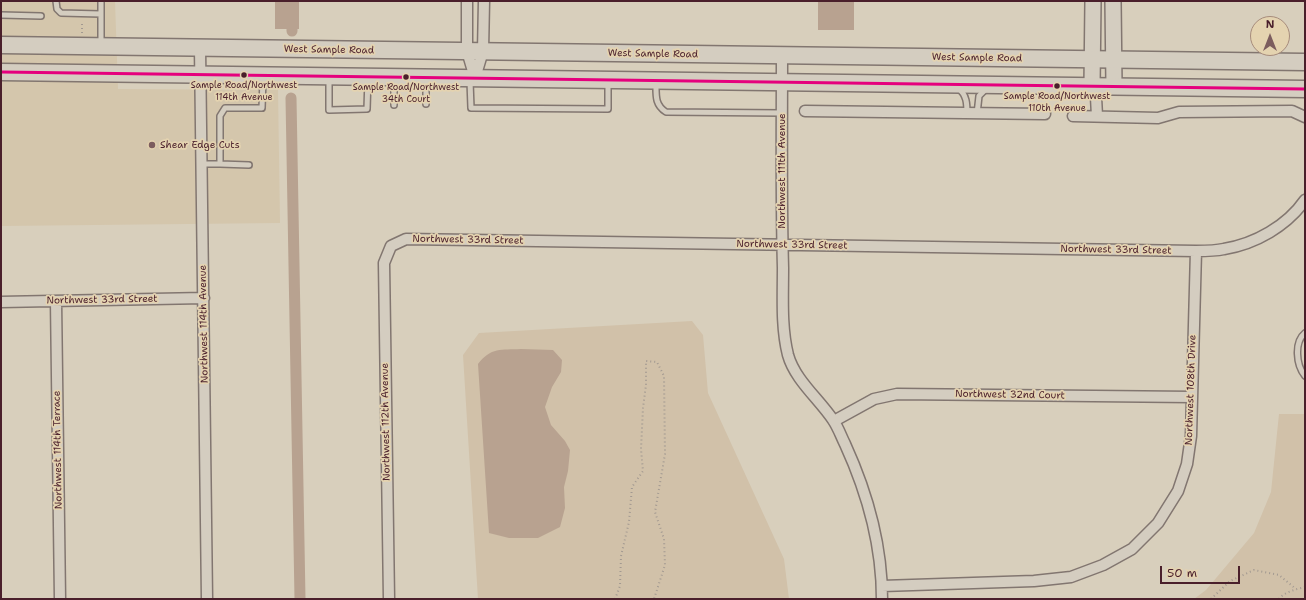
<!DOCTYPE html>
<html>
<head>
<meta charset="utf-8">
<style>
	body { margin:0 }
	#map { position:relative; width:1306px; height:600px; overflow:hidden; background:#d8cfbc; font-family:"Shantell Sans",sans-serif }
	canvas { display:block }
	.frame { position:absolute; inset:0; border:2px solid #4a1f2b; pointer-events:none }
	.north { position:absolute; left:1250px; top:16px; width:40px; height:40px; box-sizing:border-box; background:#e4d3b0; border:1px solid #a68b7b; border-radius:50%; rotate:0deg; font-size:11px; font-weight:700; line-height:16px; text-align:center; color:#4a1f2b }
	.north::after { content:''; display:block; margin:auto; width:14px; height:18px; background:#7c5d5e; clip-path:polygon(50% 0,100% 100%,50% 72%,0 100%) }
	.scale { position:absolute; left:1160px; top:566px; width:80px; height:18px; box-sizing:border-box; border:2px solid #4a1f2b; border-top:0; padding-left:5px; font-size:12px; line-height:14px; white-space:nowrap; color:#4a1f2b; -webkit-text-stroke:3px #e4d3b0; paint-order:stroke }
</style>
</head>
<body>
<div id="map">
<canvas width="1306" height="600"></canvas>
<div class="frame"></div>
<div class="north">N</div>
<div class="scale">50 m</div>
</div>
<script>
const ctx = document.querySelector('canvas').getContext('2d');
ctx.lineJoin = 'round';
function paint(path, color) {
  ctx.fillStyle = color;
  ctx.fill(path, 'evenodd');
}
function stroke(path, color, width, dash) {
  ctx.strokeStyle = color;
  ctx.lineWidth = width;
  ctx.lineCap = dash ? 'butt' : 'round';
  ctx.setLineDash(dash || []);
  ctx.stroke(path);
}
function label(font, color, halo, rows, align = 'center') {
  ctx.font = font + ' "Shantell Sans",sans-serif';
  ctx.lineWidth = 3.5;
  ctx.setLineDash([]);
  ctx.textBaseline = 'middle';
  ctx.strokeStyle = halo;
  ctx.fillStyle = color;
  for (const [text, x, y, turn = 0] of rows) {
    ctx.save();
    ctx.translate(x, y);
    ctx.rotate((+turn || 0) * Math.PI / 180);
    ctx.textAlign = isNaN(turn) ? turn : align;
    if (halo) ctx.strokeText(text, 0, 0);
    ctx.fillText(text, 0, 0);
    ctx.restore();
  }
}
paint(new Path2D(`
	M1,1H115L118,89L278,90L280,223L1,226Z`), '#d4c6ac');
paint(new Path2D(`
	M692,321L703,335L708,393L784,559L789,599H478L463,355L479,333Z
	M1279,414H1305V599H1194L1206,590L1254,533L1271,492Z`), '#d1c1a9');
paint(new Path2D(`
	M275,1H299V29H275Z
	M818,1H854V30H818Z
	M521,349L553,350L562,360L561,372L552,387L545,407L551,425L565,441L570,450L568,471L564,487L565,508L560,527L538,538H509L489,533L478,364C491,347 501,350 521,349Z`), '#b8a290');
stroke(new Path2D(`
	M292,1V31
	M291,98L300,599`), '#b8a290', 11);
const lane = new Path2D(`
	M56,1L57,9L61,13L101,14
	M101,1V43
	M1,15L41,16
	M329,79V110L367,109L368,78
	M426,80V104
	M470,81L471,108L608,109V82
	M656,83C656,96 655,105 666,112L782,113
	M958,88C967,95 967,104 967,114
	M394,105V80
	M977,114L979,96L985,90
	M202,164H220
	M249,165L220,164V116L225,108H262L263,78
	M1305,333C1294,342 1296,365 1305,376`);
const street = new Path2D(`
	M467,1V51L475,78
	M200,48L207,599
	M782,56C782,127 781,197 783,268C783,297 781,327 788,355C795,380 819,399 833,420C838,427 841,436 845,444C867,492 882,546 882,599
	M475,78L483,51L484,1
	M1092,86L1096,97L1097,116
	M805,111L1045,114
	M1073,116L1158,118L1179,112L1292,111L1305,117
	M56,301L60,599
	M1,302L204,298
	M834,421L874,399L897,394L1192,397
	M882,586L1034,581L1071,577L1103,565L1132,549L1158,523L1178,491L1187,464L1191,436L1196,251C1205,251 1215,251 1224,249C1255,244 1287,226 1305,200
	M389,599L384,263L391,246L406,239L1196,251`);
const secondary = new Path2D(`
	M1113,1L1114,86
	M1092,86L1093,1`);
const primary = new Path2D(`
	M1,45L1305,62
	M1,72L1305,89`);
stroke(lane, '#827670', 8);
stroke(street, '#827670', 13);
stroke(secondary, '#827670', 18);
stroke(primary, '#827670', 19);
stroke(new Path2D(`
	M82,33V21
	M615,599L620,586L621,556L629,522L632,487L643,471L641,449L643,408L646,385V361L657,362L664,376L665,454L655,512L664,539L665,565L654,599
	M1211,599L1230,581L1254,570L1279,575L1296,589
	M1279,599C1284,592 1297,589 1305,587`), '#a29991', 2, [1, 3]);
stroke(lane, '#d4cdc0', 5);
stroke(street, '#d4cdc0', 10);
stroke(secondary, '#d4cdc0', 15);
stroke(primary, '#d4cdc0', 16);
stroke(new Path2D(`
	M1,72L1305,89`), '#e5007d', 3);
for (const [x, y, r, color] of [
	[244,75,3.5,"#4a1f2b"],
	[406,77,3.5,"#4a1f2b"],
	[1057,86,3.5,"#4a1f2b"],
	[152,145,4,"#7c5d5e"]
]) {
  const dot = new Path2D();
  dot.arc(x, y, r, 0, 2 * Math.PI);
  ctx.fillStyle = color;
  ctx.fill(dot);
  stroke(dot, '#e4d3b0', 1.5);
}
label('9px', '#4a1f2b', '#e4d3b0', [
	["Sample Road/Northwest",244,86],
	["114th Avenue",244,98],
	["Sample Road/Northwest",406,88],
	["34th Court",406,100],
	["Sample Road/Northwest",1057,97],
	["110th Avenue",1057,109]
]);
label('10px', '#4a1f2b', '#e4d3b0', [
	["West Sample Road",329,50,1],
	["West Sample Road",653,54,1],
	["West Sample Road",977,58,1],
	["Northwest 111th Avenue",782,171,-90],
	["Northwest 33rd Street",468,240,1],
	["Northwest 33rd Street",792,245,1],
	["Northwest 33rd Street",1116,250,1],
	["Northwest 33rd Street",102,300,-1],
	["Northwest 114th Avenue",204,324,-91],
	["Northwest 108th Drive",1191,390,-88],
	["Northwest 32nd Court",1010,395,1],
	["Northwest 112th Avenue",386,422,-91],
	["Northwest 114th Terrace",58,450,-91]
]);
label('10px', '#4a1f2b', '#e4d3b0', [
	["Shear Edge Cuts",160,145]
], 'left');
</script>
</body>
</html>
